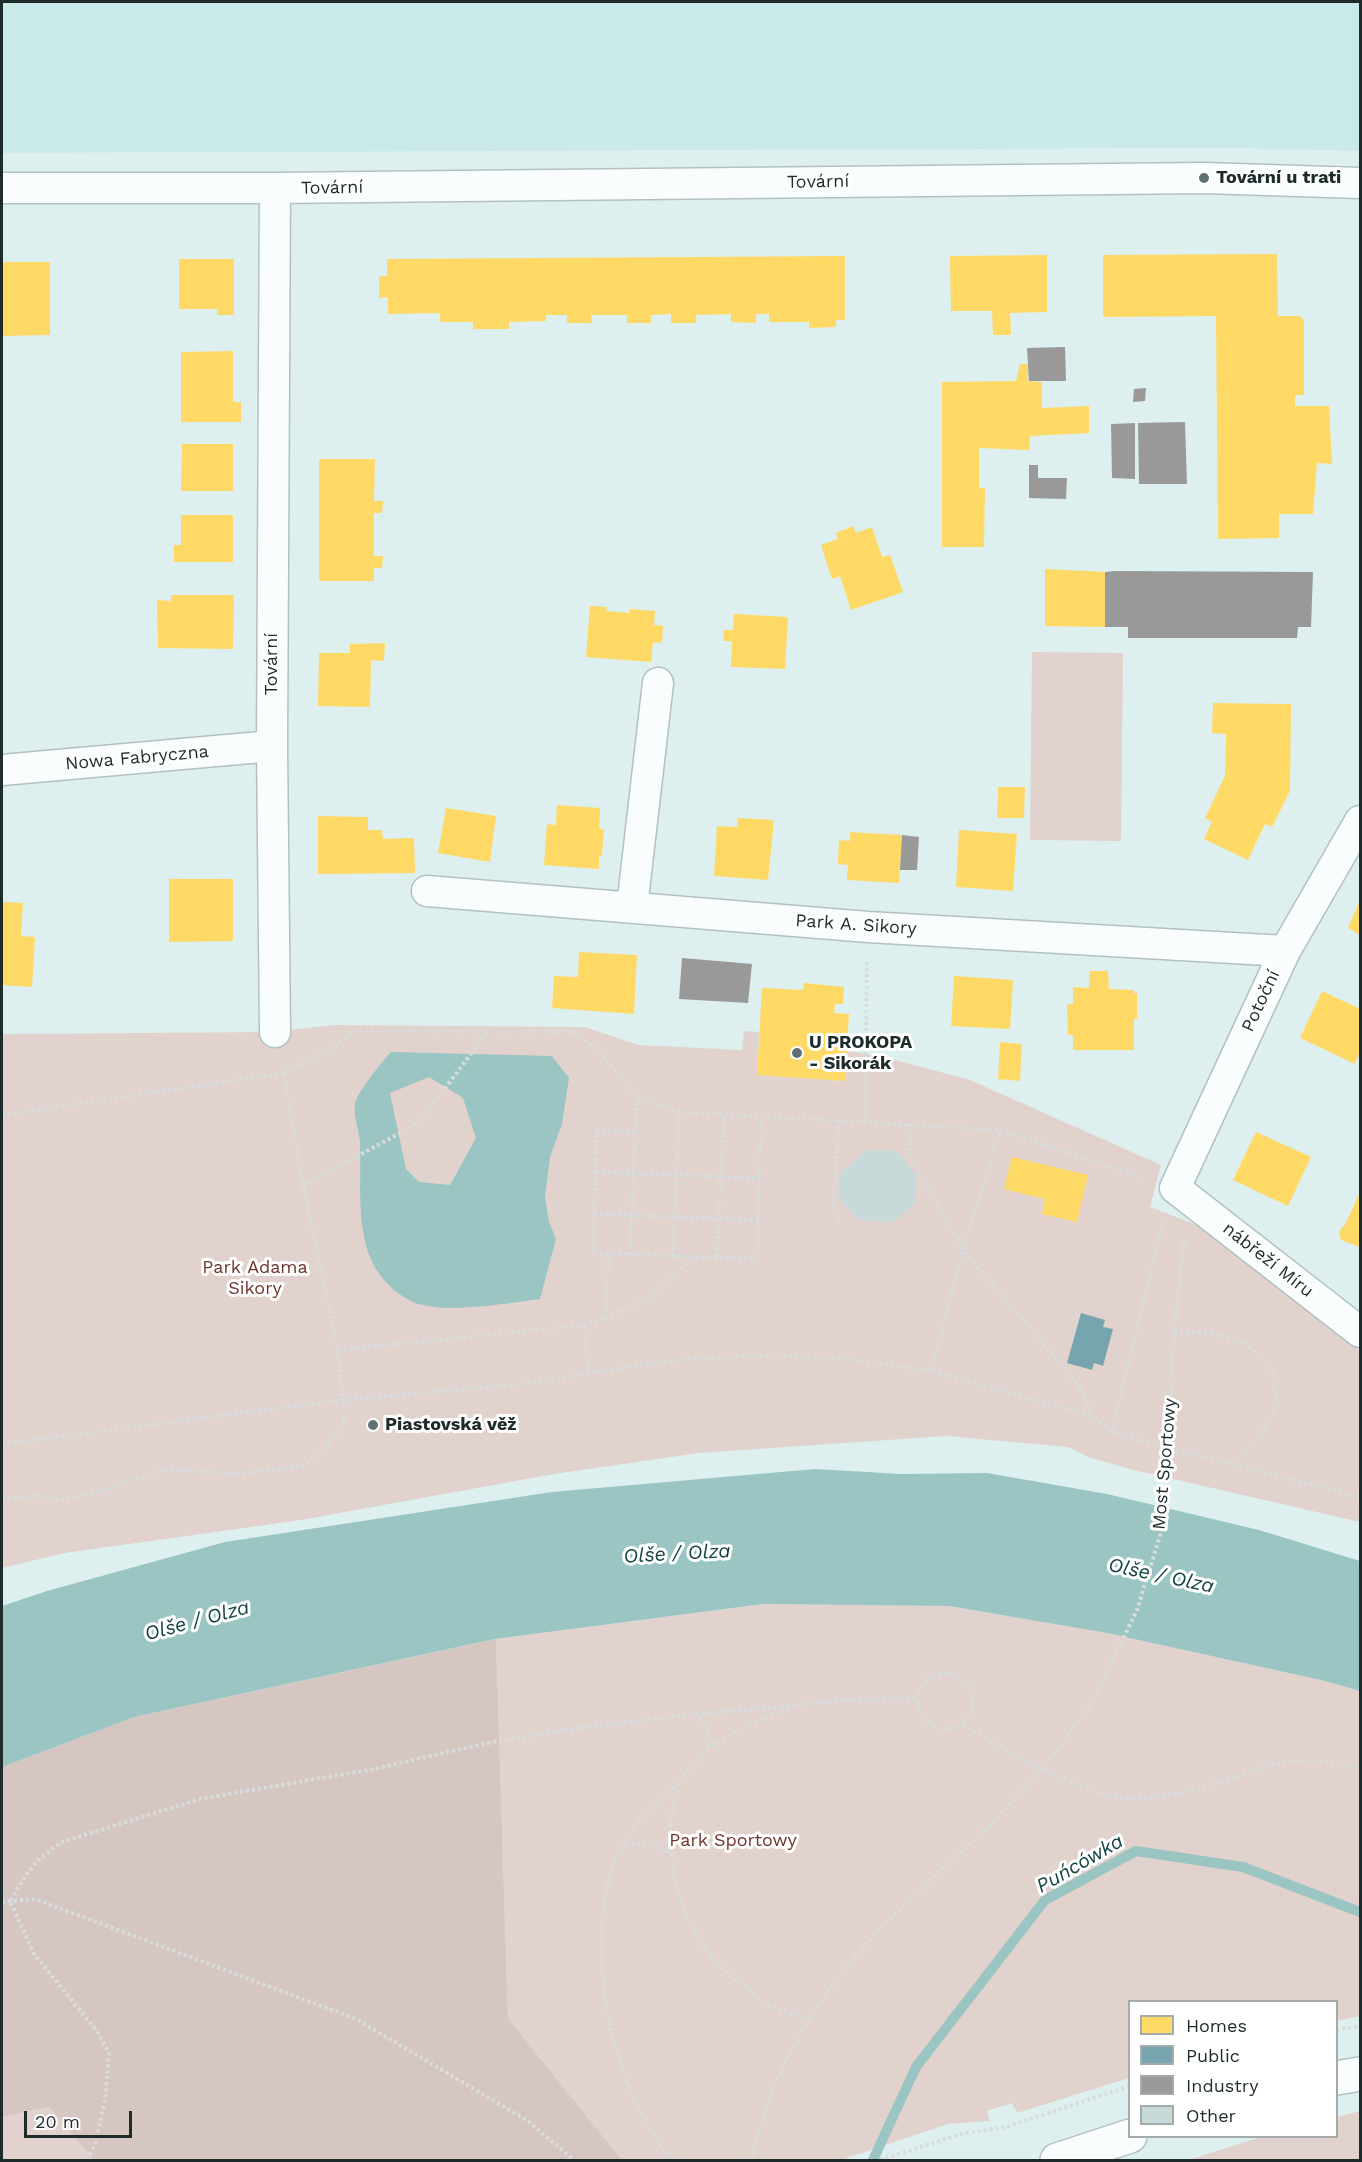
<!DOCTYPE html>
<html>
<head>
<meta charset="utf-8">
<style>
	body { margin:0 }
	#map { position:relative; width:1362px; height:2162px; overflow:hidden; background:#ddf0ef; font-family:"Work Sans",sans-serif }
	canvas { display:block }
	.frame { position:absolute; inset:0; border:3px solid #1e2b2b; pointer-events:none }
	.legend { position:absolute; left:1128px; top:2000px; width:210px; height:138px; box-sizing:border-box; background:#fff; border:2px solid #a5aaaa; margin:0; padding:8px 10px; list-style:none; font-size:18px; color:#1e2b2b }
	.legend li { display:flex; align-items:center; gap:12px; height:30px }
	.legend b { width:30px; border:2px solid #a5aaaa }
	.scale { position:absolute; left:24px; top:2111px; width:108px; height:27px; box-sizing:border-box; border:3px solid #1e2b2b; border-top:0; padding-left:8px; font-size:18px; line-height:21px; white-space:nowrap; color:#1e2b2b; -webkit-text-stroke:4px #fff; paint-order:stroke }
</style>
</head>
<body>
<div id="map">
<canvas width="1362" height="2162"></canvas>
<div class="frame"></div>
<ul class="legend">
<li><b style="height:16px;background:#ffd966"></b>Homes</li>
<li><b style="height:16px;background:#76a5af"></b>Public</li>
<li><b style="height:16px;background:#999"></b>Industry</li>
<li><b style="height:16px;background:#c7d9d8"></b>Other</li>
</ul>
<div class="scale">20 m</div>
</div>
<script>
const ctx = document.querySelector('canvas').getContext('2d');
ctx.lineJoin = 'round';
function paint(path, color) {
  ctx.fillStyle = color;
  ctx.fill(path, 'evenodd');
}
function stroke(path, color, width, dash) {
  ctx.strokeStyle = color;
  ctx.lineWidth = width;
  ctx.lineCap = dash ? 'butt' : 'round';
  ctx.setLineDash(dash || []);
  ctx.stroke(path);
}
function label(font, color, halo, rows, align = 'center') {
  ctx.font = font + ' "Work Sans",sans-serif';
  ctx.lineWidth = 6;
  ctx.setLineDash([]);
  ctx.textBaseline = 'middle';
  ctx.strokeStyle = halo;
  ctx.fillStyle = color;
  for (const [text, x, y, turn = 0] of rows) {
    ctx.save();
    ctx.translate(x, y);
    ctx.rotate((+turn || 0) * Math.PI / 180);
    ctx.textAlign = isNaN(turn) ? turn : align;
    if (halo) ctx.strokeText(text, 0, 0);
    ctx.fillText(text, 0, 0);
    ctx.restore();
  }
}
paint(new Path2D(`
	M2,2H1360V151L1227,148L2,153Z`), '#caeae9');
paint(new Path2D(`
	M1032,652L1123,653L1121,841L1030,840Z
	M332,1025L585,1027L638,1045L742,1050L744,1031L759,1032L757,1075L844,1081L847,1051L881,1056L970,1080L1161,1165L1150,1207L1207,1229L1360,1351V1522L1134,1470L1091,1458L1068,1447L946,1436L699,1453L554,1474L301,1520L65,1553L2,1568V1034L275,1032Z
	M763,1604L949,1606L1107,1633L1325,1681L1360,1691V2016L1337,2021L1336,2002H1130L1129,2078L1017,2113L1012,2103L987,2111L990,2121L948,2124L841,2160H622L508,2018L496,1639Z
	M49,2107L94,2160H2V2117Z
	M1360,2111V2160H1188L1261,2137L1336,2136L1337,2117Z`), '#e1d2cd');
paint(new Path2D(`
	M496,1639L508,2018L622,2160H94L49,2107L2,2117V1767L134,1717Z`), '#d6c6c1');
paint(new Path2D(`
	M391,1052L552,1056L569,1078L562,1124L550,1157L545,1197L549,1222L556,1239L540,1299C508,1303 437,1316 409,1300C350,1267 362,1202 360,1145C360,1132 353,1117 355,1104C357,1092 382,1062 391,1052ZM429,1077L463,1098L476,1138L450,1185L419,1182L406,1169L390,1093Z
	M815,1469L902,1474L987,1473L1107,1494L1259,1530L1360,1561V1691L1325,1681L1107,1633L949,1606L763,1604L495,1639L134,1717L2,1767V1606L47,1591L225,1542L552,1492Z`), '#9ac5c3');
paint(new Path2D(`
	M1277,254L1278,316H1300L1304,320V395H1295V406H1329L1332,464L1317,463L1313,514H1279V538L1218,539L1216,316L1103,317V255Z
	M1047,255V312L1010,313L1011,335H993L992,311H951L950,256Z
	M845,256V320H836V327L809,328V322H769V314H756V323L731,322V314L696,315V323H671V314L651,315V323H627V315H591L592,323H567V315H546V321L509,322V329H473V322H440V313L388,314V297L379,298V276H387V259Z
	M179,259H234V315H217V309H179Z
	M2,262H50V335L2,336Z
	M233,351V402H241V422H181V352Z
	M1020,364H1028V381L1042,382V408L1089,406V433L1030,436L1029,450L979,448V488H985L984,547H942V382L1016,381Z
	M182,444H233V491H181Z
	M319,459H375L374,501H383L382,513H374V556H383L382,568H374V581H319Z
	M181,515H233V562H174V545H181Z
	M853,526L856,533L872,527L882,557L890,555L903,592L851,610L840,576L832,579L821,545L838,539L836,533Z
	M1045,569L1105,572V627L1045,626Z
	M171,595H234L233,649L158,648L157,600L171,601Z
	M590,606L607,607L606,611L630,613V609L655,611L654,625L663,626L662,643L653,642L651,662L586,657Z
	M734,614L788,617L785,669L731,667L732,641H723L724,630H733Z
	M385,643L384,661L371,660L370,707L318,706L319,653H350V644Z
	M1213,703L1291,704L1290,791L1272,827L1265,824L1248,860L1204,839L1212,822L1205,818L1225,776L1226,734L1212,733Z
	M998,787H1025L1024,818H997Z
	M557,805L600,808L599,829H604L602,856H599V869L544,865L547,824L556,825Z
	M446,808L496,816L490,862L438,853Z
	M318,816L368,817V830H382L383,839L414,838L415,873L318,874Z
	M738,818L774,820L768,880L714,876L717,826L737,827Z
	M959,830L1017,834L1013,891L956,887Z
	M850,832L902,835L899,883L847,880L848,865L838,864L839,840L850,841Z
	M169,879H233V941L169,942Z
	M1360,900V935L1348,928Z
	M2,902L23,903L21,936L35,937L32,987L2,985Z
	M579,952L637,955L634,1014L552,1008L554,976L578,977Z
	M1090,971H1108L1109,989L1134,990V993H1137V1019H1134V1050H1073V1035H1068L1067,1004H1073V987L1089,988Z
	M954,976L1013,980L1010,1029L951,1026Z
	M804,983L844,987L843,1004H835L834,1013L849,1014L845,1081L757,1075L762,988L803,990Z
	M1322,991L1360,1009V1051L1355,1064L1300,1038Z
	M1000,1042L1022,1044L1020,1081L998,1079Z
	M1256,1132L1311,1157L1288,1206L1233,1180Z
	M1012,1157L1088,1175L1077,1222L1042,1214L1045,1199L1004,1189Z
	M1360,1192V1247L1341,1240L1339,1233L1342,1227L1345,1225Z`), '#ffd966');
paint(new Path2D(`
	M1081,1313L1105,1320L1103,1327L1113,1329L1103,1366L1094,1363L1092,1370L1067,1363Z`), '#76a5af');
paint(new Path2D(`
	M1065,347L1066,381H1029L1027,348Z
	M1146,388L1145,401L1133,402L1134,389Z
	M1185,422L1187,484H1139L1138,423Z
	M1135,423V479L1112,478L1111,424Z
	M1029,465H1038V478H1067L1066,499L1029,498Z
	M1115,571L1313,572L1311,627H1298L1297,638H1128V627H1105V572Z
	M902,835L919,837L917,870H900Z
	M682,958L752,964L748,1003L679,999Z`), '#999');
stroke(new Path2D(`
	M873,2160L916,2067L1045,1900L1136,1851L1243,1867L1360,1912`), '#9ac5c3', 10);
paint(new Path2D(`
	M868,1150L897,1151L916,1174L915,1204L893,1222L859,1220L838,1199L841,1172Z`), '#c7d9d8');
const minor = new Path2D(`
	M2,188H275L1204,178L1360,183
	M2,770L272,746
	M1360,821L1285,951L1175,1188L1360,1332
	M427,891L868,927L1285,951
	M632,907L658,683
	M275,1032L272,746L275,188`);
const tertiary = new Path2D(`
	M1336,2078L1360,2074
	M1057,2160L1130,2136`);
stroke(minor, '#b2c1c0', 33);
stroke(tertiary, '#b2c1c0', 36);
stroke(new Path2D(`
	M2,1115L284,1073L331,1048L354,1031L572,1032L595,1047L637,1096L679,1112L1000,1130L1144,1178
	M839,1120L833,1207L841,1228
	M865,1121L867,960
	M910,1124L909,1154L963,1250L1080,1387L1093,1416L1112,1433L1360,1497
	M635,1132L597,1130L593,1253L757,1259L761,1116
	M596,1172L759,1178
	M303,1185L406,1130L422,1119L488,1031
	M594,1214L758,1220
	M630,1255L637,1096
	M673,1256L679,1112
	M717,1257L724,1114
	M605,1319L609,1254
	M584,1325L588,1373
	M1174,1333H1211L1246,1343L1272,1368L1277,1405L1260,1437L1233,1463
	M338,1350L584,1325L605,1319L650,1297L694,1257
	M1171,1367L1181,1262L1185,1237
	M931,1371L963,1250L1000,1130
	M1112,1433L1163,1221
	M2,1444L343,1400L338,1350L303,1185L282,1063
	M2,1500L36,1495L60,1500L98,1492L164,1469L238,1474L305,1466L328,1444L345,1422L343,1400L541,1382L588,1373L685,1359L764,1356L841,1358L931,1371L1093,1416
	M949,1672L968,1684L974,1705L963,1725L942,1730L922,1719L916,1698L927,1678Z
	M696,1714L791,1706
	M963,1725C1002,1748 1042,1771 1085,1787C1093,1790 1102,1795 1110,1796C1151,1804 1197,1789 1236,1777C1247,1774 1259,1768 1270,1765C1300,1758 1332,1759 1360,1769
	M625,1843L635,1825L677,1784
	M2,1902L35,1899L356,2019L528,2121L574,2160
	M810,2018L791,2014L766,2004L725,1971L702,1945L685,1914L673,1871L670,1824L677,1783L709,1747L743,1727L795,1705L846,1700L916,1698
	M1336,2030L1360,2026
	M87,2160L95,2145L105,2101L109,2053L97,2031L34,1954L10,1901L24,1878L40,1858L62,1842L200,1799L374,1769L483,1744L585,1727L696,1714L708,1728L709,1747
	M672,2160C611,2088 585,1959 612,1868C614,1860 620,1852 625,1844L644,1843L672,1852
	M751,2160C784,2014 877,1926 984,1831
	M880,2160L961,2134L1006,2127L1130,2086`), '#d7dcdc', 4, [3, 3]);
stroke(minor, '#fafdfd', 30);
stroke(tertiary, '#fafdfd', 33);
stroke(new Path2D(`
	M984,1831L1048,1763L1094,1699L1137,1610L1164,1523L1171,1437V1367`), '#d7dcdc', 4, [3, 3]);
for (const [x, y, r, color] of [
	[1204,178,6,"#617070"],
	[797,1053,6,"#617070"],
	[373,1425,6,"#617070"]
]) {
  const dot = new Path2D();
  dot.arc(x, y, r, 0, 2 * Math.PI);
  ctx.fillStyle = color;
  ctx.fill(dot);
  stroke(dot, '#fff', 2);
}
label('bold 18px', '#1e2b2b', '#fff', [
	["Tovární u trati",1216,178],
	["U PROKOPA",809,1043],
	["- Sikorák",809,1064],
	["Piastovská věž",385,1425]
], 'left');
label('18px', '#1e2b2b', '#fff', [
	["Tovární",818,182,-1],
	["Tovární",332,188,-1],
	["Tovární",272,664,-90],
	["Nowa Fabryczna",137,758,-5],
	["Park A. Sikory",856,925,4],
	["Potoční",1261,1001,-65],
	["nábřeží Míru",1268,1260,38],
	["Most Sportowy",1165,1464,-85]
]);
label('18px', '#6f352c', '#fff', [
	["Park Adama",255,1268],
	["Sikory",255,1289],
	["Park Sportowy",733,1841]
]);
label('italic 20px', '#134342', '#fff', [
	["Olše / Olza",677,1554,-3],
	["Olše / Olza",1161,1576,12],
	["Olše / Olza",197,1621,-15],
	["Puńcówka",1080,1864,-30]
]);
</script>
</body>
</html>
